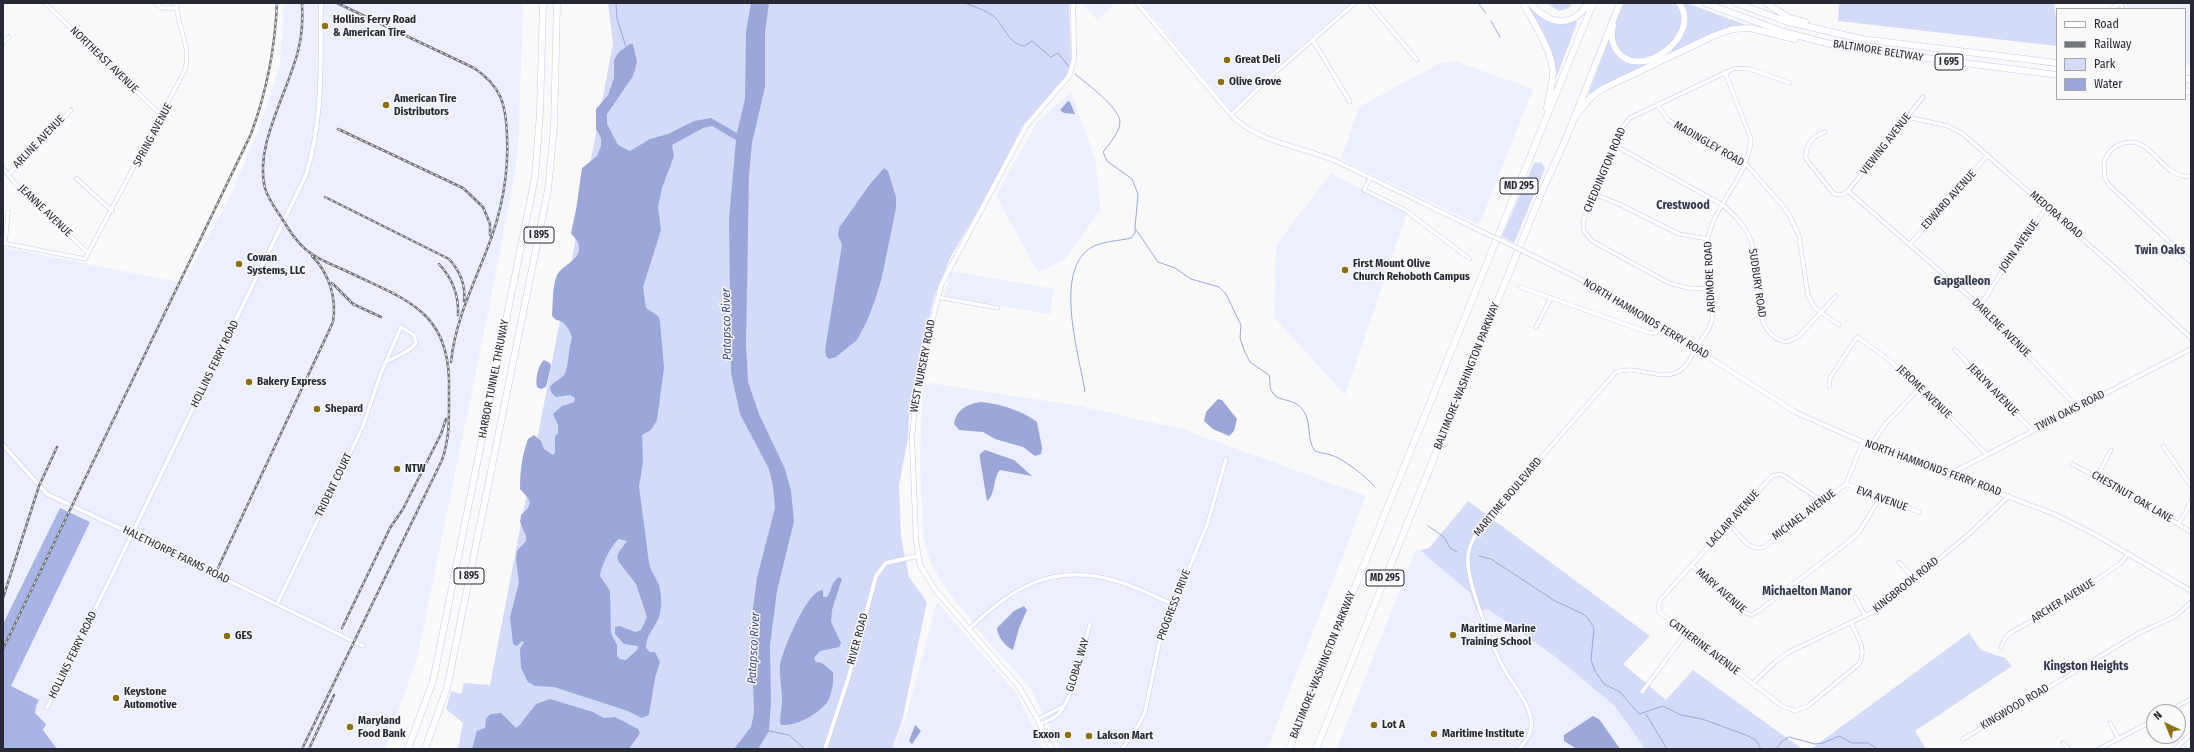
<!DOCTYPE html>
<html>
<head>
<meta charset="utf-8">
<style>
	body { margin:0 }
	#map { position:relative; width:2194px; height:752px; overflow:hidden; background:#f9f9f9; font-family:"Fira Sans Condensed",sans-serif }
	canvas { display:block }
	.frame { position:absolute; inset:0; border:4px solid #262934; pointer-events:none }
	.legend { position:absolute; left:2056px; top:8px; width:130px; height:92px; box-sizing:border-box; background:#f9f9f9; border:1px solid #a5a6aa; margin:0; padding:5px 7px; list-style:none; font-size:12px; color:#262934 }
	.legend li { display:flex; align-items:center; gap:8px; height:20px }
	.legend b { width:20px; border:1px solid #a5a6aa }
	.north { position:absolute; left:2146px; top:704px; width:40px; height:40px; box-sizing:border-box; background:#f9f9f9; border:1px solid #a5a6aa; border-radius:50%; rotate:316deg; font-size:11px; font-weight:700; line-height:16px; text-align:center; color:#262934 }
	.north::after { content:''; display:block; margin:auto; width:14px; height:18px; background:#8e7014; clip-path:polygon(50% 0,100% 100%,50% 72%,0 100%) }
</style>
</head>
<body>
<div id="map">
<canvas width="2194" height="752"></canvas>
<div class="frame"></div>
<ul class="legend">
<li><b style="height:5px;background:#fff"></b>Road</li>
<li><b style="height:5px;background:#74767d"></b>Railway</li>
<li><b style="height:11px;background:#d4dbf8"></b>Park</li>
<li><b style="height:11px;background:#9ca7d9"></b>Water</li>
</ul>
<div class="north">N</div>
</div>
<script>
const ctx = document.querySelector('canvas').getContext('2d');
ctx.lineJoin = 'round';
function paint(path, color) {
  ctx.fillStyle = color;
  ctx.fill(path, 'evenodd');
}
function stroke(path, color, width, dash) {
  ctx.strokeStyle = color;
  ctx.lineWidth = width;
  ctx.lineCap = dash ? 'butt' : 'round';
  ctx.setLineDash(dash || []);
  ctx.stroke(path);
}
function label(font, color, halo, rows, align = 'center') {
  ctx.font = font + ' "Fira Sans Condensed",sans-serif';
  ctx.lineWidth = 3;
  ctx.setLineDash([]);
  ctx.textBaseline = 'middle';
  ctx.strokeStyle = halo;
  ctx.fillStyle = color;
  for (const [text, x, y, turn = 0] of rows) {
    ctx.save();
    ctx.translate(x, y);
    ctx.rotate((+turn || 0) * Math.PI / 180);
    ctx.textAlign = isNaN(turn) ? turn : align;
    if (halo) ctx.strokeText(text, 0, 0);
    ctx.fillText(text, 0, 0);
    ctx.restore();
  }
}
paint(new Path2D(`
	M284,3H523L518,151L515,172L488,313L417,658L385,749H57L43,729L46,724L35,713V706L39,700L11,686L90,522L60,508L3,624V247L183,283L231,194L261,124L280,65Z
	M1082,3H1116L1097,20Z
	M1142,3H1350L1266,76L1261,84L1232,111Z
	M2125,3H2191V65H2185V9H2128Z
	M1454,61L1533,89L1481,221L1477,224L1341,159L1359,107L1438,64Z
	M1071,92L1095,159L1101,209L1065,259L1038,272L996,196L1037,122Z
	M1331,173L1407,213L1345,395L1274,317L1276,245Z
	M951,271L1054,289L1050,314L944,296Z
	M923,382L1079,406L1182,429L1366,496L1267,749H1060L1031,689L985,638L947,590L931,564L923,536L920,458Z
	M1420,550L1470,593L1477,612L1488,609L1557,658L1615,706L1645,749H1337L1415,551Z
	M937,602L1017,694L1044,749H893L906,718Z`), '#ebefff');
paint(new Path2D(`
	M608,3H1069L1071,60L1067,75L1023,125L990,190L951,256L934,297L915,382L909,418L908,438L899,485L901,537L909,577L927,602L902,721L892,749H458L463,723L446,709L451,691L461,694L464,683L490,685L613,44Z
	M1525,3L1552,23L1564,24L1576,21L1577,23L1555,81L1553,65Z
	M1546,3H1572L1569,8L1559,11Z
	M1624,3H1676C1678,7 1682,13 1683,17C1684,50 1616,83 1614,35C1613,25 1621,12 1624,3Z
	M1683,3H1687L1746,25L1730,27L1672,52L1670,50C1686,35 1693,25 1683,3Z
	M1839,3H2054L2057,24V46L1838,21Z
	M1610,37C1619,59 1624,67 1649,62L1650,64L1588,95Z
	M1541,162L1545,168L1514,243L1502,236L1534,163Z
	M1468,501L1650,636L1623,664L1666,700L1693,670L1802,749H1645L1615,706L1557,658L1488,609L1477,612L1470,593L1420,550L1429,548Z
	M1969,633L1981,650L2005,658L2012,666L1915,731L1926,749H1811Z`), '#d4dbf8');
paint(new Path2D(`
	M60,508L90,522L11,686L39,700L36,706L35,713L46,724L43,730L57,749H3V624Z`), '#a8b4e6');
paint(new Path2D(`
	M751,3H769L765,33V87L752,143L749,175L746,344L748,382L759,414L785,469L791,491L794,521L777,591L770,645L771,703L769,731L758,749H734L751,727L754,713L751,623L757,578L775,508L773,486L769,469L740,414L731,373L729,219L736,140L712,126L703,128L672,145L674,156L662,188L658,207L661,230L643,287L646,308L658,316L660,321L664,368L657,420L651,430L642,435L643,463L639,486L649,563C651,571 654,575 658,583C662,591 662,608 659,617C654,629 646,635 646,648L650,652H655L660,662L655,678L649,715L642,718L628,711L554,687L535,686L528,682L521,668L520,649L524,642L522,641L517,646L513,644L510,617L519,583L516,559L517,551L526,541V536L520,522L521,515L528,508L530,503L528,498L520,489C520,472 522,455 528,439L534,435L541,441L544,449L553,455L555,453V436L558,433V425L553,414L562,406L574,402L575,398L570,395L556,397L551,392L550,387C554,381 560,380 564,375C569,369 568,348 572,338C571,331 564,320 556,320L552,316C553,303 552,287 557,275C563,264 584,259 578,243C577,240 573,236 571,233L576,210L582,168L597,156L601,146V138L596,129V109L608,95L614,78V60L619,52L630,44H633L637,62L633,76L607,114V124L618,145L630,151L650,139L668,134L694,121L711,118L737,133L745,99L746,32ZM619,539L627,541L619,552L617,557L619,562L636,584L647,617L641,630L635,632L620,626L615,627V634L624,644L638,646L637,650L626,660L620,659L617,656V645L611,633L610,591L600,576C601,567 611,544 619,539Z
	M1068,101L1070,102L1075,114L1064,113L1060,110Z
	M884,168L888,171L896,197V208L882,277L875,300L867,321L857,340L836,357L829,359L826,356L825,350L842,245L838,235L839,228L870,184Z
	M544,360L550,363L551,366L546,387L541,389L537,387C535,380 538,365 544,360Z
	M1218,399L1222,400L1237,419L1234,431L1229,436L1213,429L1204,421L1206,412Z
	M981,402C1000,404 1021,410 1037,422L1042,448L1041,454L1035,456L1023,447L995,439L983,432L959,430L954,424C957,409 967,404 981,402Z
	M985,450L1014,460L1032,476L1000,470C993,478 995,496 987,501L980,459V454Z
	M839,577L842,579L832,610L831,622L841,643L839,647L820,651L814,658L816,662L822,663L833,672C834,681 832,698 825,705C815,715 797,726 782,725L780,723C780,715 782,707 782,698C782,687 779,676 780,665C783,650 807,590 823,590V597H827C832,590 831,582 839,577Z
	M1024,606L1027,610L1019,628L1013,650C1006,647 997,636 997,628L1014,611Z
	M550,699L593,712L604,718L615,717L638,729L640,733L629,749H472L477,731L485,728L486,718L491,714L501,713L516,728L519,726L536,704Z
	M1593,716L1599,719L1620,749H1577L1564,741V735Z
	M915,725L921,731L912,744L909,741Z`), '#9ca7d9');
stroke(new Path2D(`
	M616,3L617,18L626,47
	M965,3C974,7 986,10 993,16C1004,24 1008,44 1024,46L1032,41L1051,57L1058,53L1069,67
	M1478,3L1486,13
	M1491,21L1500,37
	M1075,74C1086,83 1120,108 1120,122C1120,132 1109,144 1103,152L1107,161L1132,179L1138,194L1135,228L1158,262L1175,268L1191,279L1219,287L1226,294L1241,325L1240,338L1244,350L1250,362L1269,375C1271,380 1269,386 1271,390C1277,404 1293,396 1303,410C1312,422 1306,439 1315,451C1320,453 1325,453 1331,455C1342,458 1367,477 1375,487
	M1085,392C1080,357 1052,270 1092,247C1104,241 1119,241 1131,238L1135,233V229
	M1428,526L1444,537L1450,548L1457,552
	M1479,556L1491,559L1555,601L1581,613L1587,617L1594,628L1591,660L1595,671L1604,684L1620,692L1639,714L1663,706L1681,715L1702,719L1746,735L1756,740L1761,749
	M1646,714L1667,749
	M769,731L789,735L805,749
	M1776,749L1782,741L1789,737L1815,744L1823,743L1839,736L1852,743H1868L1878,749`), '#9ca7d9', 1);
const minor = new Path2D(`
	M45,3L162,116
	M155,3L162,8H176
	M1369,3L1417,60
	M2120,3L2123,9
	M2111,9L2120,3
	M1313,40L1350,102
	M3,43L9,37
	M1657,104L1668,120L1745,163L1782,205L1790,216L1799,236L1808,296L1815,308L1839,325
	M1231,115L1270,77L1355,3
	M1907,117L1948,126L1963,134L2113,266L2191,338
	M1825,132C1812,136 1805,146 1806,159L1834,194L1842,195L1848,191L1923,97
	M1614,145L1723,205C1735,216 1745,225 1751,241C1762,270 1747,336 1787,342L1798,337L1836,296
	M3,168L14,182L88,253
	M8,175L71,110
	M2191,177C2183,177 2176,174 2170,170C2155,159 2143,135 2121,144C2112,147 2107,154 2104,162L2105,178L2109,185L2191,262
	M76,178L112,211
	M1370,178L1364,190L1405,210L1470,259
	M1848,191L1980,306L2077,407
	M1594,194L1619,204L1679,234L1708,239
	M3,243L85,259L185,70C191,43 178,30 176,3
	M5,244L8,212
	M1910,244L1988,155
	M1520,287L1650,333H1655L1663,327
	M1711,289L1688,288L1669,283L1592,241L1583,230L1584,218L1620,130L1630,118L1735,68L1750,69L1790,83
	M937,297L998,308
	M1980,306L2011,257L2047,207
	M1536,327L1551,298
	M1955,350L2032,430
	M1829,387L1830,378L1857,337C1908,371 1944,410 1986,454
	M1871,445L1887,422L1921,387
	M2163,446L2191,486
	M2072,464L2133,496L2191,532
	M2097,477L2111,450
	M1846,484L1919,512
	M1822,501L1781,474L1772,476L1662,598L1659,602V612L1782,706L1795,711L1808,706L1859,664C1867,650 1858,637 1851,623
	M1729,523C1738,533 1749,553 1764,547L1846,484L1863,442
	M2178,524L2186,512L2191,500
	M1899,562L1914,579
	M1692,566L1744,612L1751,615L1760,610L1852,539L1859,532L1880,498
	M1855,597L1865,616
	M277,604L363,426L381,373L401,327L414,335L416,342C413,351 393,357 385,363
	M969,629C1013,588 1050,563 1113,580C1133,585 1153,596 1173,604
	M2001,648L2004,640L2010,633L2055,608L2120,564L2128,554
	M1753,683L1775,662L1789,652L1879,609L1969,534L2009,496
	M1642,692L1686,633
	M47,708L132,534L363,646
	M2167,712L2191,699
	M1038,719L1064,706
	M2110,723L2119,739
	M1040,724C1047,721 1057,718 1061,711C1075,692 1083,648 1090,624
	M1963,739L2139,633L2176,616L2191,602
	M2063,743L2069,749
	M1122,749L1139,724L1145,712L1161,635L1207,525L1226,459
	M1519,749C1527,740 1533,731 1531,719C1527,699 1512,684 1503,667C1493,648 1468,584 1468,563C1467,548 1474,536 1483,524L1615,373C1636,362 1663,385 1682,369C1690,363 1692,354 1697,346C1701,340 1707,333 1710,326C1720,301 1702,265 1708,238C1715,203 1749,176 1751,139L1725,72
	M2099,749L2154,720
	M2175,749L2191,734`);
const tertiary = new Path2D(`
	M1137,3L1231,115C1260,144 1302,146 1338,162L1491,236
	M1501,240L1513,246
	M1523,251L1578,278L1634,310L1797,413L1863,442L2054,514L2096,535L2191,591
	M3,445L47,494L132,534L306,175C324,116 320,64 321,3
	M1950,474L2191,349
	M825,749L849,676L876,576L886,563L917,556`);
const secondary = new Path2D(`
	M1052,749L1033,711L1019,687L936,591L920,565L916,540L912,438L917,383L941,285L1026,126L1069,76L1074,60L1073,3`);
const motorway = new Path2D(`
	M1523,3C1534,24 1551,48 1553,71C1553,84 1549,96 1547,108
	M1530,3C1548,24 1572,30 1588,3
	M1705,3L1784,32L1842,47L2057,75
	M1736,3L1788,22L1862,39L2057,63
	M1766,3L1789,18L1805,22
	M1613,25C1611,34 1611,43 1617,51C1640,83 1703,35 1679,3
	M2185,79H2191
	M2185,91L2191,92
	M1577,114L1591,97L1602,89L1713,36L1733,29L1750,28L1795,39
	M408,749L433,681L535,177L540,113L543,3
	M425,749L447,688L548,190L554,127L557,3
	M1289,749L1593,3
	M1316,749L1543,189L1565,141L1620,3`);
stroke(minor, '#c4cceb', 4.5);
stroke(tertiary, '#c4cceb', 5);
stroke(secondary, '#c4cceb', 5.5);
stroke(motorway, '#c4cceb', 7);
stroke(minor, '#fff', 3.5);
stroke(tertiary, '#fff', 4);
stroke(secondary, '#fff', 4.5);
stroke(motorway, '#fff', 6);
const rail = new Path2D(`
	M337,3L474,68C501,86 506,104 507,135C509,175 501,215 486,252C472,288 455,322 451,362
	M338,129L463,188L483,207L490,224V235
	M325,197L449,259C460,271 466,284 464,301
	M439,264C452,278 459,296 458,315
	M332,283L353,304L381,317
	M218,568L333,322C337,298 329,273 312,256
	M3,598L39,486L57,447
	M342,628L390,528L403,509L441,434L446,419
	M3,649L251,134C267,91 275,49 277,3
	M302,749L442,460C450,437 449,418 449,394C452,311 409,301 344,270C333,265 319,260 309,252C297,243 289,230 281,217C275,208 268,199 265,188C254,146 288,92 298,51C302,36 303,19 302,3
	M309,749L334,695`);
stroke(rail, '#74767d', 2.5);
stroke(rail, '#f9f9f9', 1, [3]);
const tertiaryBridge = new Path2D(`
	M1491,236L1501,240
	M1513,246L1523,251`);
stroke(tertiaryBridge, '#c4cceb', 5, []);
stroke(tertiaryBridge, '#fff', 4);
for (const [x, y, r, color] of [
	[325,26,4,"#8e7014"],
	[1227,60,4,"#8e7014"],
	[1221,82,4,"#8e7014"],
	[386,105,4,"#8e7014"],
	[239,264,4,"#8e7014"],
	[1345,270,4,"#8e7014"],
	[249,382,4,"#8e7014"],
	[317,409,4,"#8e7014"],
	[397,469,4,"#8e7014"],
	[1453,635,4,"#8e7014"],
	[227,636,4,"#8e7014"],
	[116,698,4,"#8e7014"],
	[1374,725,4,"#8e7014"],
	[350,727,4,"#8e7014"],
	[1434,734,4,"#8e7014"],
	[1068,735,4,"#8e7014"],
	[1089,736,4,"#8e7014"]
]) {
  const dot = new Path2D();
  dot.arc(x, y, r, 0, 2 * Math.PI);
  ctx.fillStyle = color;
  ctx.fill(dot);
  stroke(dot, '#f9f9f9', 1.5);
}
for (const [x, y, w] of [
	[1949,62,28],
	[1519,186,38],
	[539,235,30],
	[469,576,30],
	[1385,578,38]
]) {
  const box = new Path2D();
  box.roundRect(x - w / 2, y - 8, w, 16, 3);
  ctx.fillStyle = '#f9f9f9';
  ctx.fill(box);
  stroke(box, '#262934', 1);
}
label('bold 10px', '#262934', null, [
	["I 695",1949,62],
	["MD 295",1519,186],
	["I 895",539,235],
	["I 895",469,576],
	["MD 295",1385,578]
]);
label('bold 11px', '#262934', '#f9f9f9', [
	["Hollins Ferry Road",333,20],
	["& American Tire",333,33],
	["Great Deli",1235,60],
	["Olive Grove",1229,82],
	["American Tire",394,99],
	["Distributors",394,112],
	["Cowan",247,258],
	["Systems, LLC",247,271],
	["First Mount Olive",1353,264],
	["Church Rehoboth Campus",1353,277],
	["Bakery Express",257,382],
	["Shepard",325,409],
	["NTW",405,469],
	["Maritime Marine",1461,629],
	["Training School",1461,642],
	["GES",235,636],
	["Keystone",124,692],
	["Automotive",124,705],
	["Maryland",358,721],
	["Food Bank",358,734],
	["Lot A",1382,725],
	["Maritime Institute",1442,734],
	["Exxon",1060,735,"right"],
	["Lakson Mart",1097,736]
], 'left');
label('11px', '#262934', '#f9f9f9', [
	["BALTIMORE BELTWAY",1878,51,9],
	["NORTHEAST AVENUE",104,60,44],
	["SPRING AVENUE",153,135,-62],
	["ARLINE AVENUE",39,142,-46],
	["MADINGLEY ROAD",1709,144,30],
	["VIEWING AVENUE",1886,144,-52],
	["CHEDDINGTON ROAD",1605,170,-67],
	["EDWARD AVENUE",1949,200,-48],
	["JEANNE AVENUE",45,211,44],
	["MEDORA ROAD",2056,215,41],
	["JOHN AVENUE",2019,246,-55],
	["ARDMORE ROAD",1710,277,-93],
	["SUDBURY ROAD",1757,283,82],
	["NORTH HAMMONDS FERRY ROAD",1646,319,31],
	["DARLENE AVENUE",2001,328,45],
	["HOLLINS FERRY ROAD",215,364,-64],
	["WEST NURSERY ROAD",923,366,-79],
	["BALTIMORE-WASHINGTON PARKWAY",1467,376,-68],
	["HARBOR TUNNEL THRUWAY",494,379,-79],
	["JERLYN AVENUE",1993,390,46],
	["JEROME AVENUE",1924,392,44],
	["TWIN OAKS ROAD",2070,411,-27],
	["NORTH HAMMONDS FERRY ROAD",1933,468,20],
	["TRIDENT COURT",334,485,-64],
	["MARITIME BOULEVARD",1508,497,-50],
	["CHESTNUT OAK LANE",2132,497,30],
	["EVA AVENUE",1882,499,20],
	["MICHAEL AVENUE",1804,515,-37],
	["LACLAIR AVENUE",1733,519,-48],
	["HALETHORPE FARMS ROAD",176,555,26],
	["KINGBROOK ROAD",1906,585,-39],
	["MARY AVENUE",1721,591,41],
	["ARCHER AVENUE",2063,601,-32],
	["PROGRESS DRIVE",1174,605,-69],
	["RIVER ROAD",858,639,-75],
	["CATHERINE AVENUE",1704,647,37],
	["HOLLINS FERRY ROAD",73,655,-64],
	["GLOBAL WAY",1078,665,-73],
	["BALTIMORE-WASHINGTON PARKWAY",1323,665,-68],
	["KINGWOOD ROAD",2015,707,-31]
]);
label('bold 12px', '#323850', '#f9f9f9', [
	["Crestwood",1683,206],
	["Twin Oaks",2160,251],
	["Gapgalleon",1962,282],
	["Michaelton Manor",1807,592],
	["Kingston Heights",2086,667]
]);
label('italic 12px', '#3d4785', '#f9f9f9', [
	["Patapsco River",727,324,-91],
	["Patapsco River",754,648,-87]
]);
</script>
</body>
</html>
